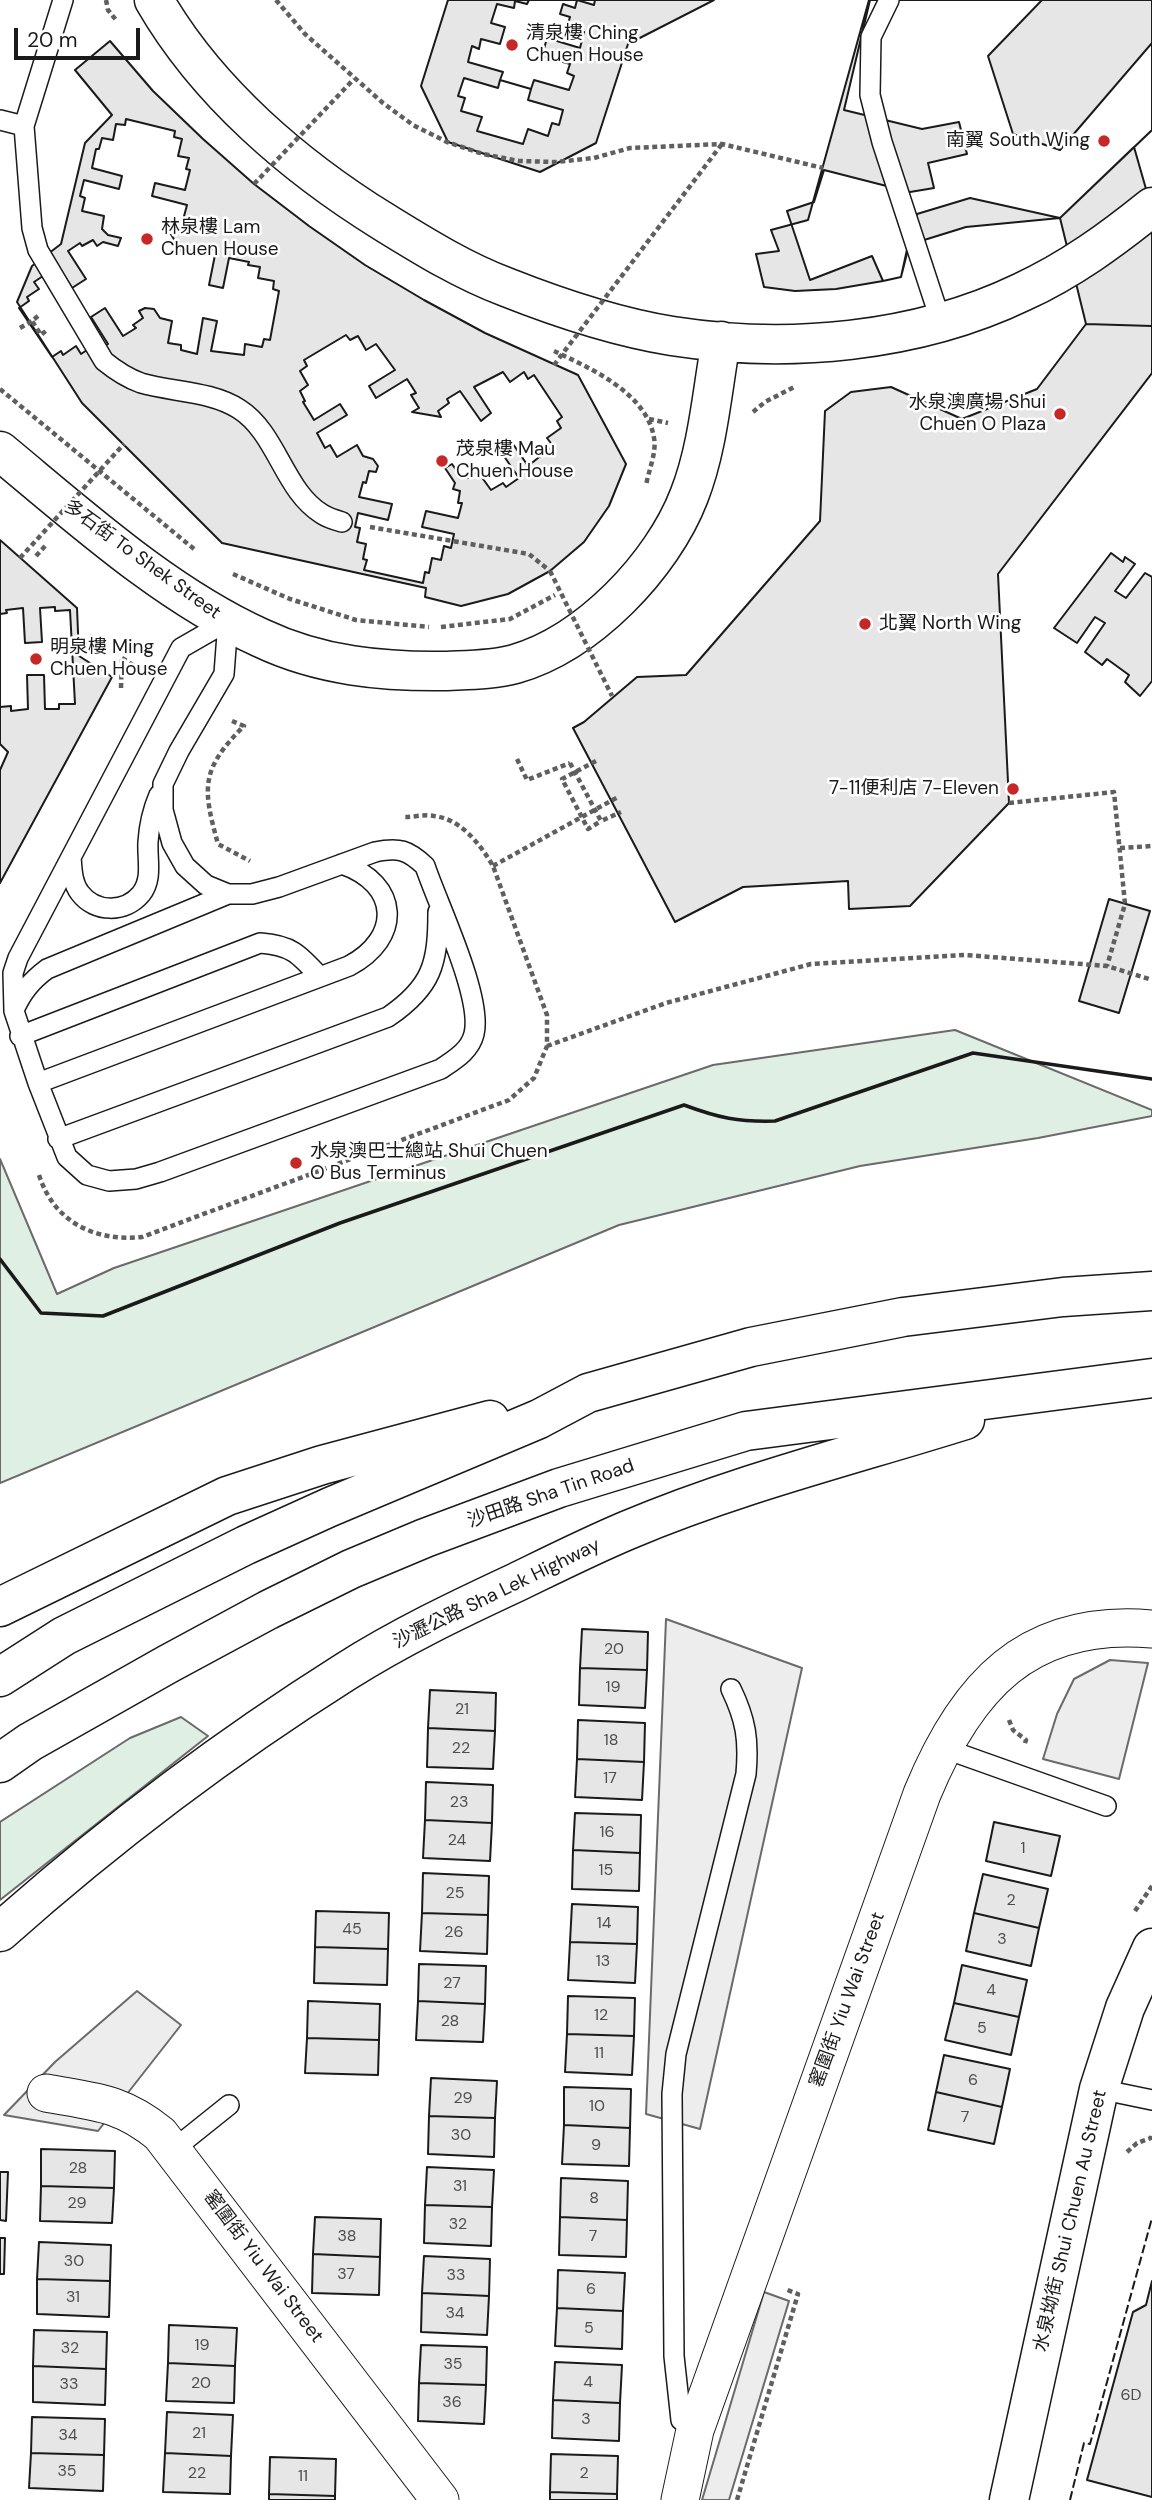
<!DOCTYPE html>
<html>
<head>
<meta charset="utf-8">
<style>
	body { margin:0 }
	#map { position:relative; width:1152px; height:2500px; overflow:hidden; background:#fff; font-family:"DM Sans",sans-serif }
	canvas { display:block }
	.scale { position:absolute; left:14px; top:28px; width:126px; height:32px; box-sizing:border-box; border:4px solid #1a1a1a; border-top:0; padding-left:9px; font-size:21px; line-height:24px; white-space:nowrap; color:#1a1a1a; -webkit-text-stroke:5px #fff; paint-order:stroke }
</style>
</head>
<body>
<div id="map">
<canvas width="1152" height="2500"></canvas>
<div class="scale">20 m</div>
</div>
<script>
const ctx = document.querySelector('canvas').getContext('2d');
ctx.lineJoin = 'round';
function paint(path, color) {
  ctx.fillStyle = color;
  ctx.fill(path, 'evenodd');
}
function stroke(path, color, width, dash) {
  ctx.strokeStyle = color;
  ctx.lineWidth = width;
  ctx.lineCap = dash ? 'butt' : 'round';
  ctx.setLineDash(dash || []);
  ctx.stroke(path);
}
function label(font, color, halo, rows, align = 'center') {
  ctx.font = font + ' "DM Sans","Noto Sans TC",sans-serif';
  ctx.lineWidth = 5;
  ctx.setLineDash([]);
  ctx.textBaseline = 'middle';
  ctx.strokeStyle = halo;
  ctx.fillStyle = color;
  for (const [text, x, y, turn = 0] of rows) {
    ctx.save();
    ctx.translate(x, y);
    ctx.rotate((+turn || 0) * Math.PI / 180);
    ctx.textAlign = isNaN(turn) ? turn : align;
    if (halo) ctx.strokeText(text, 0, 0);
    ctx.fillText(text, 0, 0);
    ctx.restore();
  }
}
const green = new Path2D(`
	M955,1030L1152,1110V1116L1038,1138L860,1166L619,1225L0,1483V1159L57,1294L114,1268L713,1065Z
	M181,1717L208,1736L0,1900V1822L130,1738Z`);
paint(green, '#e0efe3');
stroke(green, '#6a6a6a', 2);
const parking = new Path2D(`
	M666,1619L802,1668L700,2129L646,2114Z
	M1110,1660L1148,1663L1119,1779L1043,1759L1057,1714L1074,1679Z
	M137,1991L181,2025L98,2131L4,2115L55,2062Z
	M764,2292L789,2301L729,2500H702Z`);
paint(parking, '#ededed');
stroke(parking, '#6a6a6a', 2);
const building = new Path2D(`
	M448,0H714L628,44L596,143L540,172L448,142L421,86Z
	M529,0H595L594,5L577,0L575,8L563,4L560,14L570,17L567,27L584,32L580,48L547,38L542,56L570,64L567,73L574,76L569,90L534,80L531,89L500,80L503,72L468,62L472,46L479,49L481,39L500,44L505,27L491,23L497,4L514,8L515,1L527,4Z
	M869,0H1152V130L1060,218L966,227L908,245L901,277L883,281L836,289L795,291L764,287L756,254L779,251L771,230L808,220Z
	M870,0H1042L988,56L1013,134L1060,150L1152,43V130L1060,218L970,198L917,214L901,277L883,281L872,256L810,280L787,211L814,202L824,170L910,192L934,188L928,163L967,154L959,122L922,129L844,110Z
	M110,41L153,91L203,139L254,184L309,226L365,265L424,300L485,333L578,375L626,464L609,506L584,542L550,571L508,594L461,606L425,597L426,588L222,543L82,403L17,302L32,266L61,244L85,143L112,115L75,70Z
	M464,78L498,88L500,80L531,89L528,100L563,110L559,125L552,123L548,136L528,129L523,144L477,131L482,117L461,111L465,98L458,96Z
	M126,119L175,131L174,137L182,139L178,156L189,158L186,169L190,170L185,190L155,183L152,196L187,205L183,220H178L175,233L169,231L184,256L186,250L199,252L200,247L216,250L209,285L223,288L229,258L249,262L248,265L260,267L258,278L274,281L273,289L279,291L270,340L264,339L262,347L245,344L244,355L211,351L217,321L203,318L197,354L181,350V345L168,343L172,321L160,318L154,309L145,308L139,311L143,318L133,325L136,328L123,336L105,308L91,317L108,344L96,351L93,346L81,354L76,346L63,355L61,351L52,357L19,308L29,301L27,297L39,289L34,282L46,274L55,261L72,288L86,279L68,251L80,243L82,246L93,240L97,246L103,242L118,246L121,238L108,235L102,229L104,216L82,211L85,198L80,196L84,180L119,189L122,176L92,168L96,149H99L102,138L113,140L116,124L125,125Z
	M1134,147L1152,210V326L1086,324L1060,218Z
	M1086,324L1152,326V373L998,574L1009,803L910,906L849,909L848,881L743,887L675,922L573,728L584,722L637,677L686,675L820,521L825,411L851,392L891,387L962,419L1037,389Z
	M346,335L350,340L358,336L366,350L376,344L395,370L369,386L376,398L407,379L416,393L411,395L419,408L412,412L441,417L438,411L449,403L447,399L460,391L481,421L491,413L474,387L503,372L510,382L524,372L528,379L534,375L562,417L557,421L561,428L547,438L553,446L528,466L511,441L499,449L519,478L506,487L503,483L491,490L478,472L468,478L459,474L452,464L445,468L455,483L453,489L460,491L458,503H462L458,518L426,511L422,527L454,534L451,548L444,546L441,560L432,558L429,573L425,572L423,583L364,570L367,560L363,559L366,544L357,542L360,528L355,527L358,513L388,520L392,504L359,497L363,482L366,483L369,471L376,472L378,466L373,459L363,456L357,445L337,457L330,445L325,448L317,433L347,415L340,404L314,420L303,402L305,401L300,391L308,385L300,371L307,366L304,360Z
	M0,540L77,608L79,656L112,677L0,883V770L8,752L0,744Z
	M1111,553L1123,562L1125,557L1135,564L1115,591L1126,598L1145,573L1152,577V681L1140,696L1125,682L1129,675L1107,659L1102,665L1085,652L1105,623L1095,617L1077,643L1054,628Z
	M55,607V611L70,610L75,704H59V709H45L44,675H27L28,709L11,711V706L0,707V614L7,613L6,610L23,608L25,643L42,642L40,608Z
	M1109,899L1150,911L1119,1013L1079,1001Z
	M582,1629L648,1632L647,1670L580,1668Z
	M580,1668L647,1670L645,1708L579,1705Z
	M430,1690L496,1693L495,1731L428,1728Z
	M578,1720L645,1723L644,1762L577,1759Z
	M428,1728L495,1731L493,1769L427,1767Z
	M577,1759L644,1762L642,1800L575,1797Z
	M426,1782L493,1785L492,1823L425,1820Z
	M575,1813L641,1815L640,1853L573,1850Z
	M425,1820L492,1823L490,1861L423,1858Z
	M994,1822L1060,1836L1051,1876L986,1861Z
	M573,1850L640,1853L639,1891L572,1889Z
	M423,1873L489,1876L488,1915L422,1913Z
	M983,1874L1048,1889L1039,1928L974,1913Z
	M572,1904L638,1907L637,1944L570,1942Z
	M316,1911L389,1913L388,1949L315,1947Z
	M422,1913L488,1915L487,1954L420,1951Z
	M974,1913L1039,1928L1031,1966L966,1951Z
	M570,1942L637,1944L635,1983L568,1980Z
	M315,1947L388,1949L387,1985L314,1983Z
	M419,1964L486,1966L485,2004L418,2001Z
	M962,1965L1027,1980L1019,2017L954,2003Z
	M568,1996L635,1998L634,2036L567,2034Z
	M308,2001L380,2004L379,2040L307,2038Z
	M418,2001L485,2004L483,2042L416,2040Z
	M954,2003L1019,2017L1011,2055L945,2040Z
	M567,2034L634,2036L632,2075L565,2072Z
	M307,2038L379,2040L378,2075L305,2073Z
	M944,2055L1010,2069L1002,2107L936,2092Z
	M431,2078L497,2081L495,2118L429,2116Z
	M564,2087L631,2089L630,2128L564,2125Z
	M936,2092L1002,2107L994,2144L928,2130Z
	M429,2116L495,2118L494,2157L428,2154Z
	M564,2125L630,2128L629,2166L562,2164Z
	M41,2149L115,2151L114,2188L41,2186Z
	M427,2167L494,2170L492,2207L425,2205Z
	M0,2172H8L6,2221L0,2220Z
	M561,2178L628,2181L627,2220L560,2217Z
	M41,2186L114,2188L112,2223L40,2221Z
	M425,2205L492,2207L491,2246L424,2243Z
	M315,2217L381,2219L380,2257L313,2254Z
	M560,2217L627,2220L626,2257L559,2255Z
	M0,2238H5L4,2274H0Z
	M39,2242L111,2245L110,2281L37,2279Z
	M313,2254L380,2257L379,2295L312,2293Z
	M424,2256L490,2259L489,2296L422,2293Z
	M558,2270L625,2273L623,2311L557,2308Z
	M37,2279L110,2281L109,2317L37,2314Z
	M1152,2281V2497L1087,2480L1133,2312L1146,2305Z
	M422,2293L489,2296L487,2335L421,2332Z
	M557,2308L623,2311L622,2349L555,2346Z
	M169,2325L237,2328L235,2366L168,2363Z
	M34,2330L107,2332L106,2369L33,2366Z
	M421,2345L487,2347L486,2385L419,2383Z
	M555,2362L622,2365L620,2403L553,2400Z
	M168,2363L235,2366L234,2403L166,2401Z
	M33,2366L106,2369L105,2405L33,2402Z
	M419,2383L486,2385L484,2424L418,2421Z
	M553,2400L620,2403L619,2441L552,2438Z
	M167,2412L233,2415L231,2456L165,2453Z
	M32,2417L105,2419L104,2455L31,2453Z
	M31,2453L104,2455L103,2491L29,2488Z
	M165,2453L231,2456L230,2494L163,2492Z
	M551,2454L618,2456L617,2494L550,2492Z
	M270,2457L336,2459L335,2496L269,2494Z
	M550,2492L617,2494V2500H550Z
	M269,2494L335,2496V2500H269Z`);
paint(building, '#e6e6e6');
stroke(building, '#1a1a1a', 2);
const service = new Path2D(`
	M63,0L24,126L32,228L38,250L104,361C115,370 127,378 141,383C172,392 211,391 239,409C277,433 284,491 322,514C328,518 335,520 342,522
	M889,0L871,37L870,95L882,142L941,322
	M0,120L24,126
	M228,621L224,674L179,751L163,784V810L172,843L185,866L206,885L228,894H252L279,887L375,852C399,847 408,850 425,866C438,905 483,997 474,1034C470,1051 454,1060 441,1069L160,1172L136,1179L109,1181L87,1175L67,1157L38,1083L14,1011L13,973L18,958L181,648Z
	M71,857C72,869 72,883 80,893C95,913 125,913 141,894C153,879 147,860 148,842C149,826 153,809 159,795
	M14,1010C22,992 31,981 47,969L228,894
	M20,1036L260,943C291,945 299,954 320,977
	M38,1083L349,966C402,938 400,884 342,864
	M58,1139L388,1017C432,987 438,964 438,912
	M943,1748L1106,1806
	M1099,2089L1152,2100
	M174,2149L229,2105
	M695,2430L681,2420L674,2356L672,2094L676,2054L746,1774C749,1740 746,1720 731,1689`);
const minor = new Path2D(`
	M46,2093C95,2102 121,2102 160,2134L440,2500
	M680,2500L695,2430L922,1794C966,1687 1027,1618 1152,1629`);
const tertiary = new Path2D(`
	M154,0C207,92 295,167 384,222C423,246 463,271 506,287C559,308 616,327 672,336C787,354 916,343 1022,292C1070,270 1111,240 1152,207
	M0,451C81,518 166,595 261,638C320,666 383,672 447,671C469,670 494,670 515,664C588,643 662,566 689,496C708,448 712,392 721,341
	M1009,2500L1099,2089L1125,2008L1152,1948`);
const motorway = new Path2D(`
	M0,1607L227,1496L322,1465L490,1420
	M0,1677L64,1636L246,1545L330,1507L539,1419L588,1393L751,1347L903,1317L1063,1297L1152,1291
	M0,1763L30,1742L168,1664L268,1610L351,1569L425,1538L559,1488L746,1431L1152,1378
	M0,1932C108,1836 223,1749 345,1672C400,1637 459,1609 517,1582C554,1564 590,1546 628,1530C737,1484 853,1455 965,1420`);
stroke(service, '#1a1a1a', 22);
stroke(minor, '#1a1a1a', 39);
stroke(tertiary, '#1a1a1a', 41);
stroke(motorway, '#1a1a1a', 41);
stroke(new Path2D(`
	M106,0L108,10L116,20
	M276,0L305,34L383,103L413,125L447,142L483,154L519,161L556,162L594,158L630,148L722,144L823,168
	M38,316L32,321L41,335L47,330
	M20,328L32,321
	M554,351C590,368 647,393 654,438C657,452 648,472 646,486
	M0,389L194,549
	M753,412L765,402L796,386
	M649,419L668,423
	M370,527L529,554L550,571
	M36,556L47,544
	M233,574L290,599L356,620L429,627
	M441,627L510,619L555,595
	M122,658L136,667
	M121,688L122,659
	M232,721L244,726C201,769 202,787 218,844L250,861
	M517,759L527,780L570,763
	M1009,803L1114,792L1125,904L1107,966
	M1120,848L1152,846
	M493,866L618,797
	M547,1046L666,1003L811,964L965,955L1107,966L1152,980
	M39,1175C54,1222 95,1242 142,1237L509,1100L534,1078L547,1046V1015L493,866C480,844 461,819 434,816C425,814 414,817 405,817
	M1009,1720L1013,1730L1026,1740L1024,1746
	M1135,1911L1152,1886
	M1127,2152L1137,2143L1151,2138L1152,2133
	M737,2500L798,2294L785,2289`), '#5f5f5f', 4.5, [5, 3.5]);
stroke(service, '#fff', 19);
stroke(minor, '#fff', 37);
stroke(tertiary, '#fff', 38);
stroke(motorway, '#fff', 38);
stroke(new Path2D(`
	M254,184L354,79
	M554,365L722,144
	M20,558L124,444
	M550,571L612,696
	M596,761L562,779L588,829L601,821
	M570,763L601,821L621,812`), '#5f5f5f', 4.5, [5, 3.5]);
stroke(new Path2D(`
	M1070,2500L1084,2443L1090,2444L1152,2218`), '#1a1a1a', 2, [9, 3.5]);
stroke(new Path2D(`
	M0,1259L41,1313L103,1316L340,1223L684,1105C719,1118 738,1122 775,1121L973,1053L1152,1079`), '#1a1a1a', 3.5);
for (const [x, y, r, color] of [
	[512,45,7,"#c62828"],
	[1104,141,7,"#c62828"],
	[147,239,7,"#c62828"],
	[1060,414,7,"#c62828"],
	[442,461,7,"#c62828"],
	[865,624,7,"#c62828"],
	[36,659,7,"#c62828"],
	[1013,789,7,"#c62828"],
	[296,1163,7,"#c62828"]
]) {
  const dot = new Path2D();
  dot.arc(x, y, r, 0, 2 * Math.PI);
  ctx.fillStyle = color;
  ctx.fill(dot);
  stroke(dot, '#fff', 2.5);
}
label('16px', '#4d4d4d', null, [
	["20",614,1650],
	["19",613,1688],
	["21",462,1710],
	["18",611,1741],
	["22",461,1749],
	["17",610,1779],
	["23",459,1803],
	["16",607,1833],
	["24",457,1841],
	["1",1023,1849],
	["15",606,1871],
	["25",455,1894],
	["2",1011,1901],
	["14",604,1924],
	["45",352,1930],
	["26",454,1933],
	["3",1002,1940],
	["13",603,1962],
	["27",452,1984],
	["4",991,1991],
	["12",601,2016],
	["28",450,2022],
	["5",982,2029],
	["11",599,2054],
	["6",973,2081],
	["29",463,2099],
	["10",597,2107],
	["7",965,2118],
	["30",461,2136],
	["9",596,2146],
	["28",78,2169],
	["31",460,2187],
	["8",594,2199],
	["29",77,2204],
	["32",458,2225],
	["38",347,2237],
	["7",593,2237],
	["30",74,2262],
	["37",346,2275],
	["33",456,2276],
	["6",591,2290],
	["31",73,2298],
	["34",455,2314],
	["5",589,2329],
	["19",202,2346],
	["32",70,2349],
	["35",453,2365],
	["4",588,2383],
	["20",201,2384],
	["33",69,2385],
	["6D",1131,2396],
	["36",452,2403],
	["3",586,2420],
	["21",199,2434],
	["34",68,2436],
	["35",67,2472],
	["22",197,2474],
	["2",584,2474],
	["11",303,2477]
]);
label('19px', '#1a1a1a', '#fff', [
	["清泉樓 Ching",526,34],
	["Chuen House",526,56],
	["南翼 South Wing",1090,141,"right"],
	["林泉樓 Lam",161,228],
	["Chuen House",161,250],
	["水泉澳廣場 Shui",1046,403,"right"],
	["Chuen O Plaza",1046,425,"right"],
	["茂泉樓 Mau",456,450],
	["Chuen House",456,472],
	["北翼 North Wing",879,624],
	["明泉樓 Ming",50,648],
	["Chuen House",50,670],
	["7-11便利店 7-Eleven",999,789,"right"],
	["水泉澳巴士總站 Shui Chuen",310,1152],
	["O Bus Terminus",310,1174]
], 'left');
label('19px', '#1a1a1a', '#fff', [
	["多石街 To Shek Street",142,560,36],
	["沙田路 Sha Tin Road",551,1494,-19],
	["沙瀝公路 Sha Lek Highway",497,1594,-26],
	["窰圍街 Yiu Wai Street",848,2000,-70],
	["水泉坳街 Shui Chuen Au Street",1071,2221,-77],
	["窰圍街 Yiu Wai Street",263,2267,53]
]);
</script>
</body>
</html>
